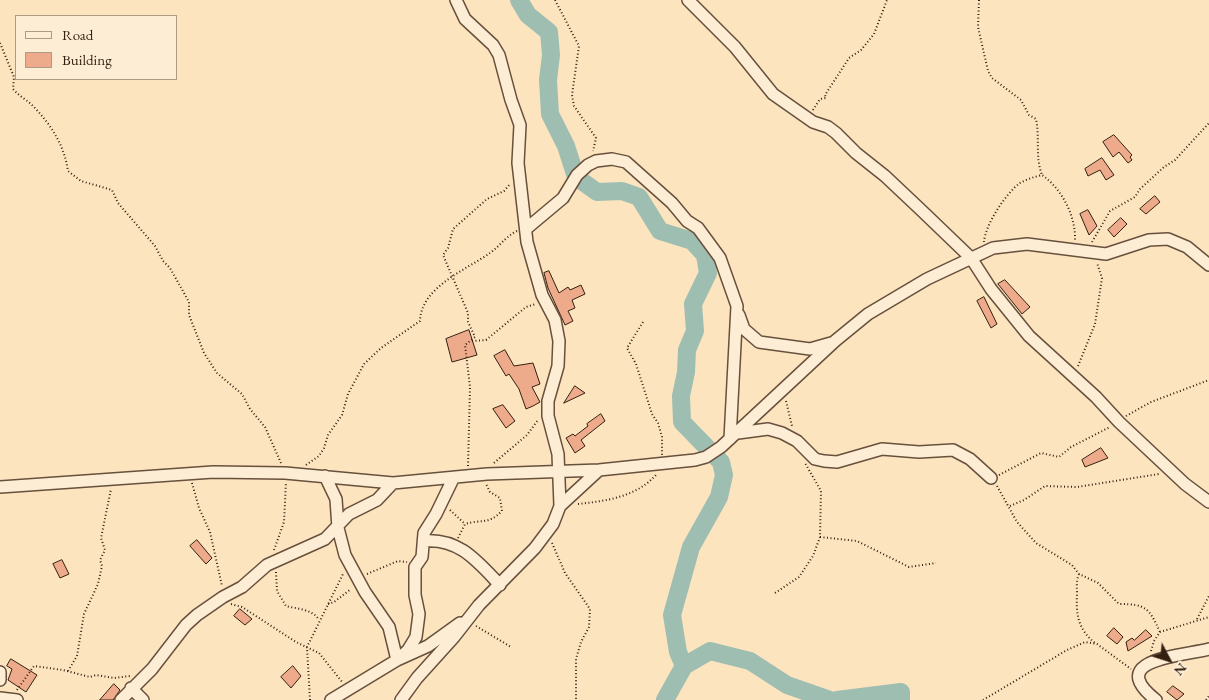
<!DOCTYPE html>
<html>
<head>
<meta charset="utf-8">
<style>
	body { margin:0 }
	#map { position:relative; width:1209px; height:700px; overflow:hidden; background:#fce4bf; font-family:"EB Garamond",serif }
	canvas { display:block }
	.legend { position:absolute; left:15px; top:15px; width:162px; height:65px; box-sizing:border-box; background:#fdedd5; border:1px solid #ad9b86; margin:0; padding:6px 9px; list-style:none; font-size:15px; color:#351f10 }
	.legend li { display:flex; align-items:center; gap:10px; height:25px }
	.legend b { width:25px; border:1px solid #ad9b86 }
	.north { position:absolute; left:1144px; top:635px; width:50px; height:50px; -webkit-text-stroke:4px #fdedd5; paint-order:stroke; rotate:130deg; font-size:14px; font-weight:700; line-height:20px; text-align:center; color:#351f10 }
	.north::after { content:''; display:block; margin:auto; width:18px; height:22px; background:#351f10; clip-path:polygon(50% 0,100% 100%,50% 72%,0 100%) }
</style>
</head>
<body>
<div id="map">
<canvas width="1209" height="700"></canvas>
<ul class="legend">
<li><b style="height:6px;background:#fdedd5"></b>Road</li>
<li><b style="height:14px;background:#edab8c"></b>Building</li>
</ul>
<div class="north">N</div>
</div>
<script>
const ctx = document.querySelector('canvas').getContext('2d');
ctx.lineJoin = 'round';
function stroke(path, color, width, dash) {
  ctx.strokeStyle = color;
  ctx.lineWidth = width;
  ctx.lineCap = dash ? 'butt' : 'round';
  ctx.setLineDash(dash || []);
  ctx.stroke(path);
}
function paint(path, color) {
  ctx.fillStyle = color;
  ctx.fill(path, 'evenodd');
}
stroke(new Path2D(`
	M519,0L528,15L549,32L551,55L548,80L550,114L566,146L576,177L597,192L622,191L639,197L660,231L692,241L705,255L708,273L693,304L695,331L687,350L686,372L681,396L682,422L721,462L724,475L719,497L691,547L672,615L678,652L684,666
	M665,700L684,666L710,651L750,661L787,685L830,700
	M837,700L901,692V700`), '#9fbeb2', 18);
const building = new Path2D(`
	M1114,135L1132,155L1130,157L1132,160L1128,163L1119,152L1113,157L1103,142Z
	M1102,158L1114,175L1106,180L1100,170L1088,176L1085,169Z
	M1155,196L1160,202L1146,214L1140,209Z
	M1088,210L1097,226L1089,235L1080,214Z
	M1121,218L1127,224L1114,237L1108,230Z
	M549,271L559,293L568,287L570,290L581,285L585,294L572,300L575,308L568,311L573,321L565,325L548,288L544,273Z
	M1005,280L1030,307L1022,314L998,284Z
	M984,297L997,324L991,328L977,301Z
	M469,330L477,355L452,362L446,339Z
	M505,350L514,366L533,363L540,384L532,387L540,402L533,406L526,409L519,389L509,374L506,376L494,356Z
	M575,386L585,393L564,403Z
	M503,405L515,421L506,428L493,409Z
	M601,414L605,421L581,440L585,446L575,453L566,438L573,434L575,436L588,426L587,424Z
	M1101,448L1108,458L1085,467L1082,460Z
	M197,540L212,558L206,564L190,546Z
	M62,560L69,574L60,578L53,564Z
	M240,609L252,619L245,625L234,616Z
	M1114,628L1123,637L1117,644L1107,636Z
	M1146,630L1152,636L1128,651L1126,642L1132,638L1134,640Z
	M11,659L37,675L26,692L8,680L12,669L7,666Z
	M293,666L301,676L291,688L281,677Z
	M114,684L120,690L113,700H100Z
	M1173,686L1184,694L1177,700L1167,692Z`);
paint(building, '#edab8c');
stroke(building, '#351f10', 1);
const street = new Path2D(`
	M688,0L735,47L773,94L813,122L828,127L836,133L856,153L885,176L920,209L971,258L991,289L1029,336L1096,397L1119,422L1185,484L1209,502
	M526,229L563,198L577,175L588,165L596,161L612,159L626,162L672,203L687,221L698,228L720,258L737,306L730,439
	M739,315L744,329L759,342L810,349L831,343
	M738,433L768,429L782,433L797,441L815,459L824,461L837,462L882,449L919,452L953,450L970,459L991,478
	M325,476L336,499L338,528L345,555L365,592L389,627L397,660
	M0,487L213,472L285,473L393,483L487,474L599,470L695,460L706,457L721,447L835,341L868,314L927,279L993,248L1027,244L1106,254L1149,240L1168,239L1187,247L1209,265
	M560,506L599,470
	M424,541C459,538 477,561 500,585
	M397,660L408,650L416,637L419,614L415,595V567L422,557L424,533L436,514L453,479
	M0,672V680
	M131,688L143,700
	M0,698L17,700
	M121,700L152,669L186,625L197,615L223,597L242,587L267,565L325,539L349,514L377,500L393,483
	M331,700L397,660L428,646L460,623
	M401,700L417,678L454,637L479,605L535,548L553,524L560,506L558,454L548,416V401L558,366L559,341L555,320L542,295L527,242L518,163L520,125L511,100L499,55L493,45L465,19L456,0
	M1156,700C1104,659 1182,656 1209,649`);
stroke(street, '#67503c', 14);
stroke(new Path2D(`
	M555,0L579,46L572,95L574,106L596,138L593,151
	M979,0L978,27L988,71L992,78L1021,100L1029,115L1036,119C1040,138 1035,157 1042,175
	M0,43L14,77L13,89C18,95 25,99 31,104C50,123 64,144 68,171L81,181L112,190L118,203L155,246L163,261L170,268L189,302V315L204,353L217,373L242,394L250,409L265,427L281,463
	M813,110L820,99L826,98L825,95L849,58L861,50L874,34L887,0
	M984,242C985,225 1006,193 1020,183C1027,179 1034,177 1042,175C1062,189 1076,216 1075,241
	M1092,242L1110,211L1135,197L1140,189L1164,167L1175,160L1209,123
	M643,322L627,348L636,364L652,414L658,423L662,437V455
	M472,341L486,340L526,307L536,304
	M1078,366L1095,324L1102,278L1097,263
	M786,401L792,426
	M1126,416L1151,402L1209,380
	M494,463L527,435L538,420
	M306,465L319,456L324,448L328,435L342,415L348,394L364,364L381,348L420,321C421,287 466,270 490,253C500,246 505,237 517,231
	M468,466L470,387L465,345L475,337L468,322V313L443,255L448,248L453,229L487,199L504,191L510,184
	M999,475L1041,453L1059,457L1071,447L1110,427
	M192,483L199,508L210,532L222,586
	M997,486L1017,522L1036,543L1072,565L1079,574L1098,583L1119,604C1146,604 1149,608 1160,632
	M578,504C606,501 636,497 656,475
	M1010,506L1024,500L1045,486L1077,487L1159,474
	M450,510L465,524
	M820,537L857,541L909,567L936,563
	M458,538L465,524C482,519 488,525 502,511L500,498L490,492L486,484
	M552,543L565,573L590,609L589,627L581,642L576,659V700
	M274,550L284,522L286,482
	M276,572L277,591L286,606C297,609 313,609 319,620
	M367,574L398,561L407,562
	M1079,574C1076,581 1077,587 1077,594C1076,616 1078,629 1096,644
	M775,593L799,577L813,556L820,537L821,491L805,463
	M231,604L242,607L296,642L319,653L343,683
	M328,604L334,602L351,589
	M1197,619L1209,596
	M476,626L511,647
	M1151,651L1154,641L1160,632L1209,617
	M68,671L77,656L84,614L98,584L102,566L100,560L105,550L101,538L111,489
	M17,690L34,666L63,670L90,677L96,675L114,678L130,676
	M310,700L307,647L343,574
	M983,700L1067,650L1085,642L1097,644L1131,669
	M1206,700L1209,696`), '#351f10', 2, [1, 2.5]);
stroke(street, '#fdedd5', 11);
</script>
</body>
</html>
